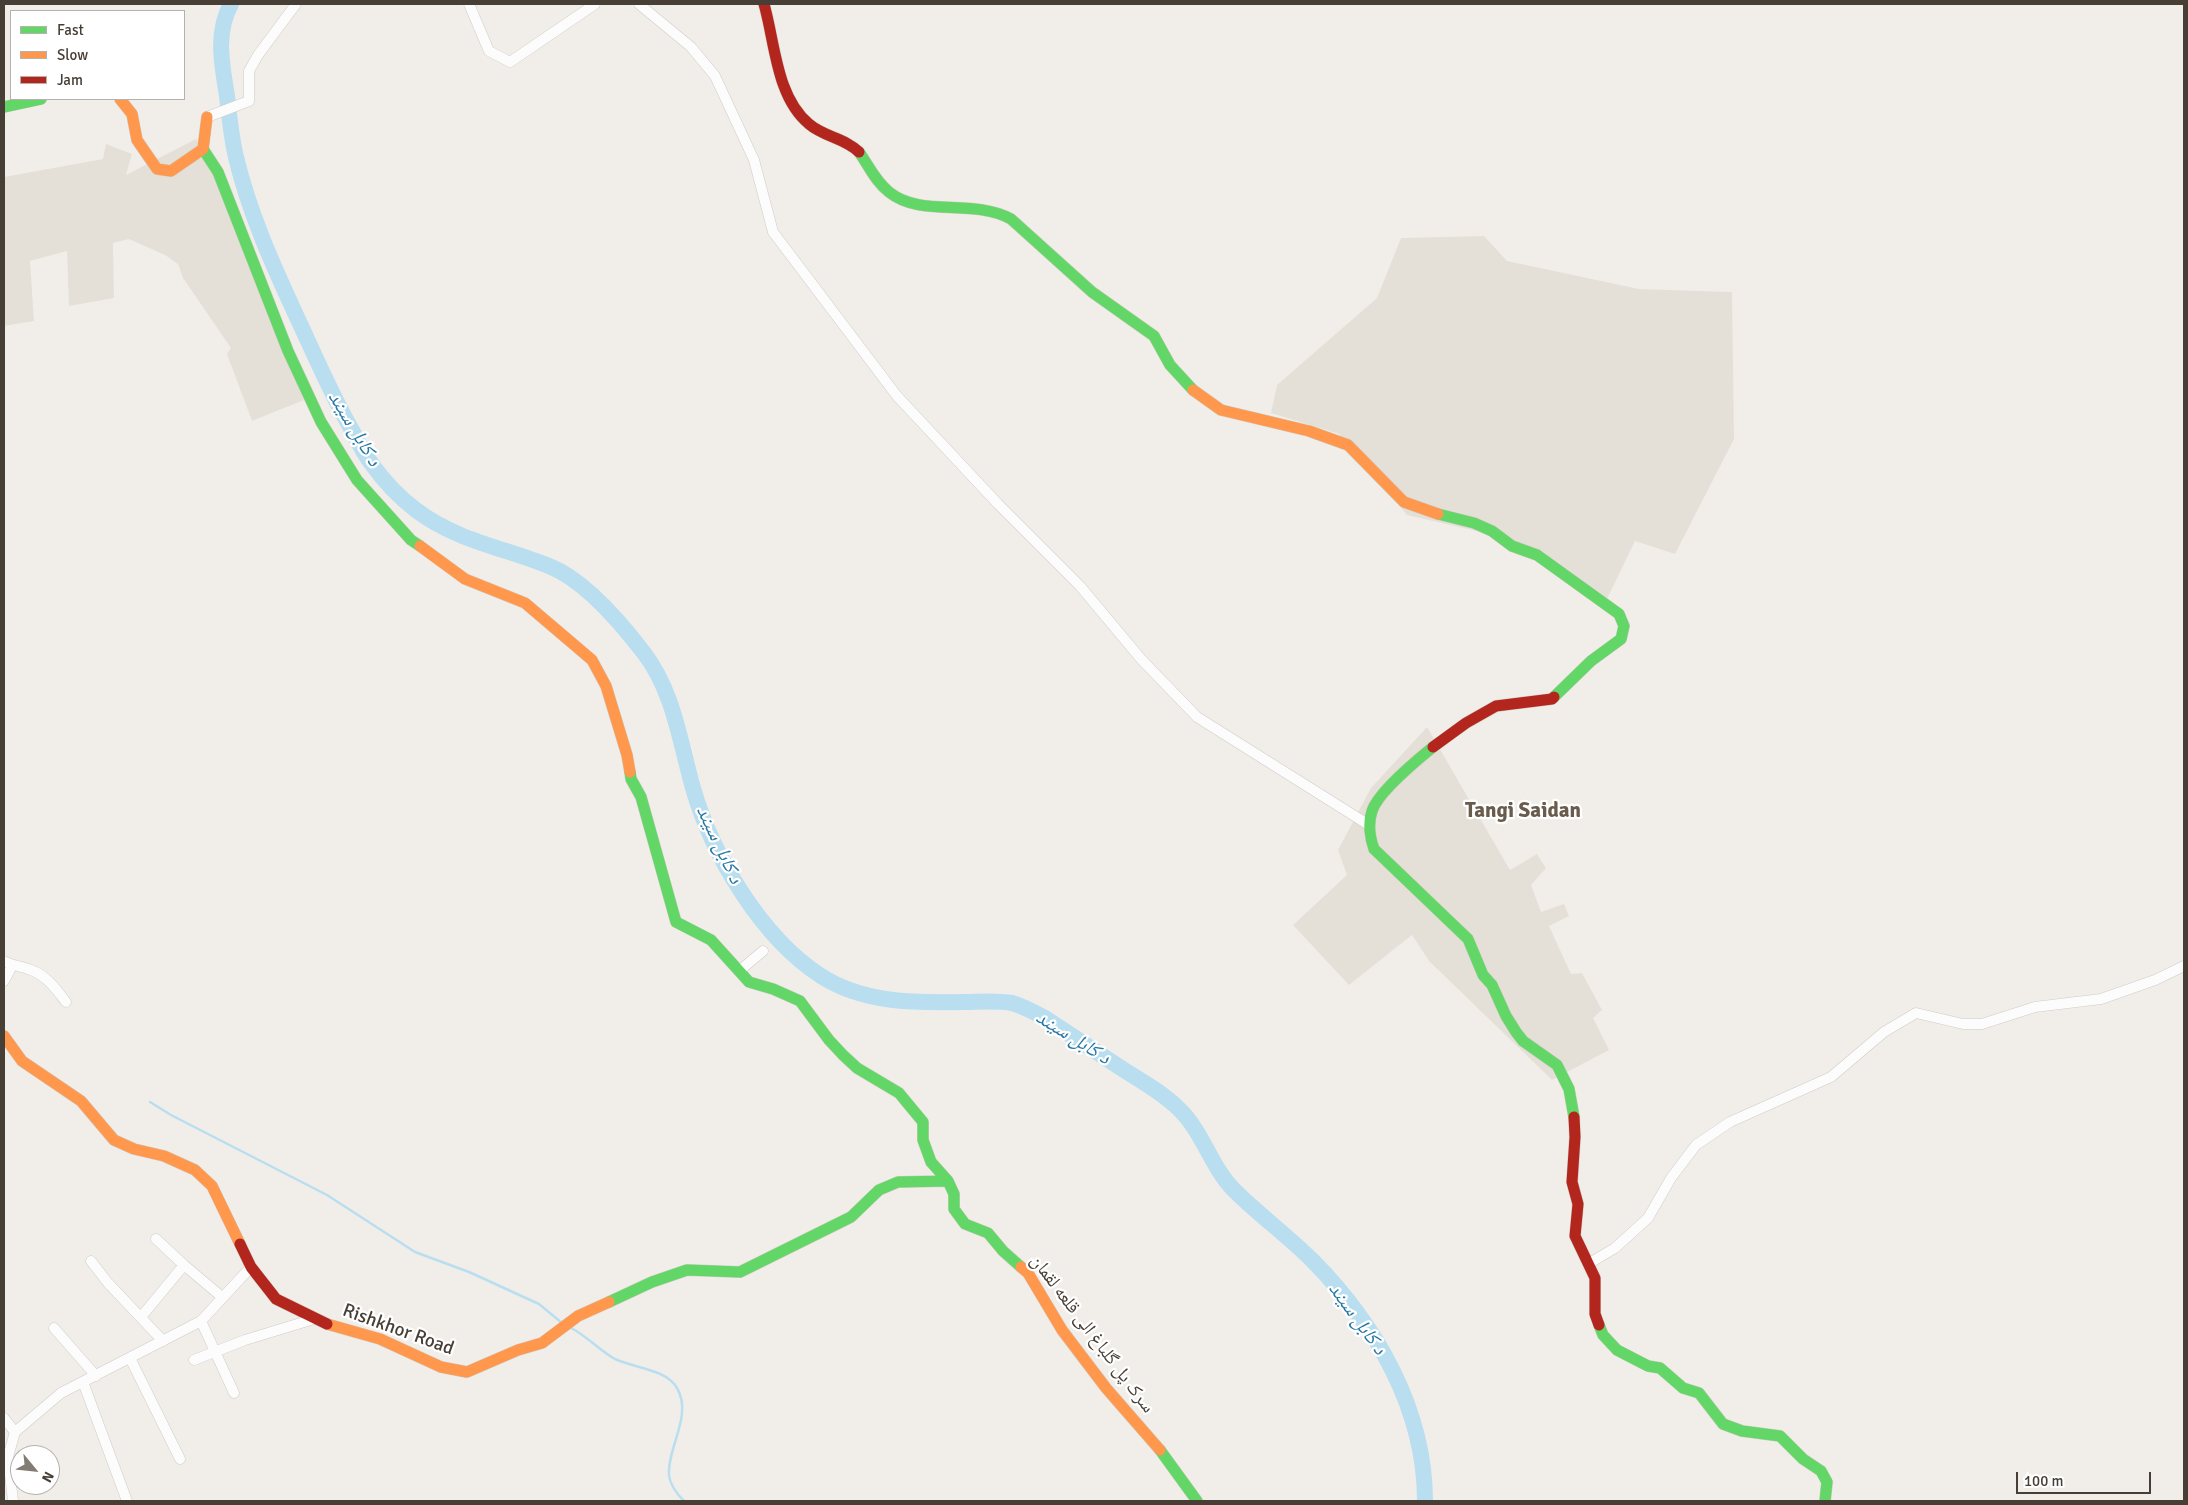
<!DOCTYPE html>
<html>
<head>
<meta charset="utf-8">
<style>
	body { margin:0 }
	#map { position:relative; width:2188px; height:1505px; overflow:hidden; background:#f1eeea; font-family:Signika,sans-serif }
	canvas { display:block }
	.frame { position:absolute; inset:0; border:5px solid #473f35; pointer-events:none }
	.legend { position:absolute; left:10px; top:10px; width:175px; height:90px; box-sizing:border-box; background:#fff; border:1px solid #b5b2ae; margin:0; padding:6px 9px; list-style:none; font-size:15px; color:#473f35 }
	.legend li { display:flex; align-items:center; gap:10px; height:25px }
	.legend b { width:25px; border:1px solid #b5b2ae }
	.north { position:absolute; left:10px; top:1445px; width:50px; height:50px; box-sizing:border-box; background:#fff; border:1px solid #b5b2ae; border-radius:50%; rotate:118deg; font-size:14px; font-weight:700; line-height:20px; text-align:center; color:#473f35 }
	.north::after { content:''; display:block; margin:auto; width:18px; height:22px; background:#827c74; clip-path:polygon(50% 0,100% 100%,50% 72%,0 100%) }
	.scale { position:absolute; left:2016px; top:1472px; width:135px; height:22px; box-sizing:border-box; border:2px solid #473f35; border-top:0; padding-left:6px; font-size:15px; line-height:18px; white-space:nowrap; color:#473f35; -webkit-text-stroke:4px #fff; paint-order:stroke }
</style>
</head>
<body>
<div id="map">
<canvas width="2188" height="1505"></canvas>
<div class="frame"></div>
<ul class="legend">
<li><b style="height:6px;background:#63d668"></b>Fast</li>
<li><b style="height:6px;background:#ff974d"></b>Slow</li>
<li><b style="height:6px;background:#b3261e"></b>Jam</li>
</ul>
<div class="north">N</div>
<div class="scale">100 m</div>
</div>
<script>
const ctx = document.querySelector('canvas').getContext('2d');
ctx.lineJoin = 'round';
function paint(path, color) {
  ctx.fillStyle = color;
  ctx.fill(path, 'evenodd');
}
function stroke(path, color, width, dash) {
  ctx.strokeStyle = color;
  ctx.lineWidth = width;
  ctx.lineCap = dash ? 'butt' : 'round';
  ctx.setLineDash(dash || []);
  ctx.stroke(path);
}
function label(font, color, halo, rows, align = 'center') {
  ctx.font = font + ' Signika,"Noto Naskh Arabic",sans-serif';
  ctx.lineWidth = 4.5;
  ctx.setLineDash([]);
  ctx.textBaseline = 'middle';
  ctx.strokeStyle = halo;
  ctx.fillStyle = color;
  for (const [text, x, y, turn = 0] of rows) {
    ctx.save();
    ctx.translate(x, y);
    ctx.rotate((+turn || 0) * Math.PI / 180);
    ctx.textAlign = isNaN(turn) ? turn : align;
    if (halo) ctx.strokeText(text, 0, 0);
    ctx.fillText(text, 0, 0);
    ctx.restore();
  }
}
paint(new Path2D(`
	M196,139L226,185L304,400L252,421L227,354L231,348L183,278L178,264L165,255L129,239L113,243L114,298L69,306L67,251L30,261L34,321L4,326V177L103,159L106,144L132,154L126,175Z
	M1484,236L1507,261L1639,289L1732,292L1734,439L1675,554L1635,541L1607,599L1503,537L1407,515L1339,434L1271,413L1277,385L1377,298L1401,238Z
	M1427,727L1510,870L1537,854L1546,868L1531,885L1541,912L1564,904L1569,916L1549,926L1571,974L1582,973L1602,1010L1593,1018L1609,1050L1552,1080L1429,961L1412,935L1349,985L1293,925L1347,875L1338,850L1371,788Z`), '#e5e0d7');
stroke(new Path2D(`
	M150,1102L171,1115L327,1195L415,1252L469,1272L539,1304L562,1323
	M571,1328C587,1336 600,1351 615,1359C634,1368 666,1369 677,1388C693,1415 667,1448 669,1475C670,1485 678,1495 684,1501`), '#b9def0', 2.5);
stroke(new Path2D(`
	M231,4C215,34 222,64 227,96C229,114 231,134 235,153C250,219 280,280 308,341C322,372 336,403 353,432C358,442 364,454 371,463C383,480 400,498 416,510C455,540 504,548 549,566C585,580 621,623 644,653C674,692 680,743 693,788C712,855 762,938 821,976C863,1003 914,1003 961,1002C978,1002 995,1000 1012,1003C1023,1006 1034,1012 1045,1018C1071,1035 1097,1052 1124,1070C1143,1082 1163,1093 1179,1109C1203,1132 1211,1167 1234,1190C1259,1215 1288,1236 1313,1261C1376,1325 1425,1409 1425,1501`), '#b9def0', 16);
const street = new Path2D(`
	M469,4L489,51L510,62L595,4
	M639,4L691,47L715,76L754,160L773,232L897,396L998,504L1080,586L1141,659L1197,717L1369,825
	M207,117L249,101V71L258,55L296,4
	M4,961C13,966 21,966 31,970C47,976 56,989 66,1002
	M739,971L763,951
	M4,981L12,966
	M156,1239L184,1265L222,1297
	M91,1261L108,1283L163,1341
	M1588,1264L1615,1248L1648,1218L1671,1178L1696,1145L1730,1122L1831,1077L1884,1032L1916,1013L1963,1024H1982L2035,1007L2101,999L2155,980L2184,966
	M141,1317L184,1265
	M201,1321L234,1393
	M54,1328L96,1376
	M130,1358L180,1459
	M194,1360L245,1340L314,1319
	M83,1382L127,1501
	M4,1418L15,1432
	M13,1501L8,1457L15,1432L61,1393L201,1321L251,1267`);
const fast = new Path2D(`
	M4,107L41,99
	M203,149L218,172L288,351L321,422L357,480L411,540L420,546
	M859,152C869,166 875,181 889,192C921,218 973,198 1011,219L1092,292L1154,336L1170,365L1193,390
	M1438,514L1474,523L1492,531L1512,546L1537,555L1619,614L1624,626L1621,639L1591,661L1554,697
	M1433,747C1417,760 1378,792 1372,811C1368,823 1370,838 1374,849L1468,939L1483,975L1492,985L1506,1016L1516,1032L1523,1041L1557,1065L1569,1089L1574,1117
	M630,772L631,779L641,797L676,922L711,940L749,982L773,989L800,1001L829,1040L843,1055L857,1068L899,1093L923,1122V1140L931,1162L948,1181L954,1194V1209L965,1224L988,1233L1003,1251L1021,1267
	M609,1302L652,1282L687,1270L740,1272L851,1217L879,1190L898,1182L948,1181
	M1599,1325L1603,1335L1617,1350L1648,1366L1660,1368L1683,1388L1699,1393L1723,1424L1742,1431L1780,1436L1803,1459L1821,1471L1827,1482L1825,1501
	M1160,1450L1197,1501`);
const slow = new Path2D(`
	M120,99L132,114L137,140L157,169L171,171L203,149L207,117
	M1193,390L1221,410L1309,431L1348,445L1404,502L1438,514
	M420,546L465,579L525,603L592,660L606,686L627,755L630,772
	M4,1036L22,1061L81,1101L114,1140L134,1149L164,1156L195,1170L212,1186L240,1244
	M1021,1267L1028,1273L1062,1330L1106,1388L1160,1450
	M327,1324L380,1339L441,1367L467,1372L518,1350L542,1343L578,1316L609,1302`);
const jam = new Path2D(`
	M764,4C775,42 776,97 809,124C824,137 845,138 859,152
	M1433,747L1466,723L1496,706L1552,699L1554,697
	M1574,1117L1575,1137L1572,1182L1578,1204L1575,1236L1595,1278V1314L1599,1325
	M240,1244L251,1267L276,1299L327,1324`);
stroke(street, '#cfccc7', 11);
stroke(fast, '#d1cbc1', 12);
stroke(slow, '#d1cbc1', 12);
stroke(jam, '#d1cbc1', 12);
stroke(street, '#fdfcfc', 10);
stroke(fast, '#63d668', 11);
stroke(slow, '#ff974d', 11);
stroke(jam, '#b3261e', 11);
label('19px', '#473f35', '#fff', [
	["Rishkhor Road",398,1330,20],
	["سرک پل گلباغ الی قلعه لقمان",1092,1334,53]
]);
label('italic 20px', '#2879a6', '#fff', [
	["د کابل سيند",354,429,59],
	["د کابل سيند",719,845,65],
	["د کابل سيند",1073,1038,32],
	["د کابل سيند",1357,1319,54]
]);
label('bold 21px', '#6a5c4c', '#fff', [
	["Tangi Saidan",1523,811]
]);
</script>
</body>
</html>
